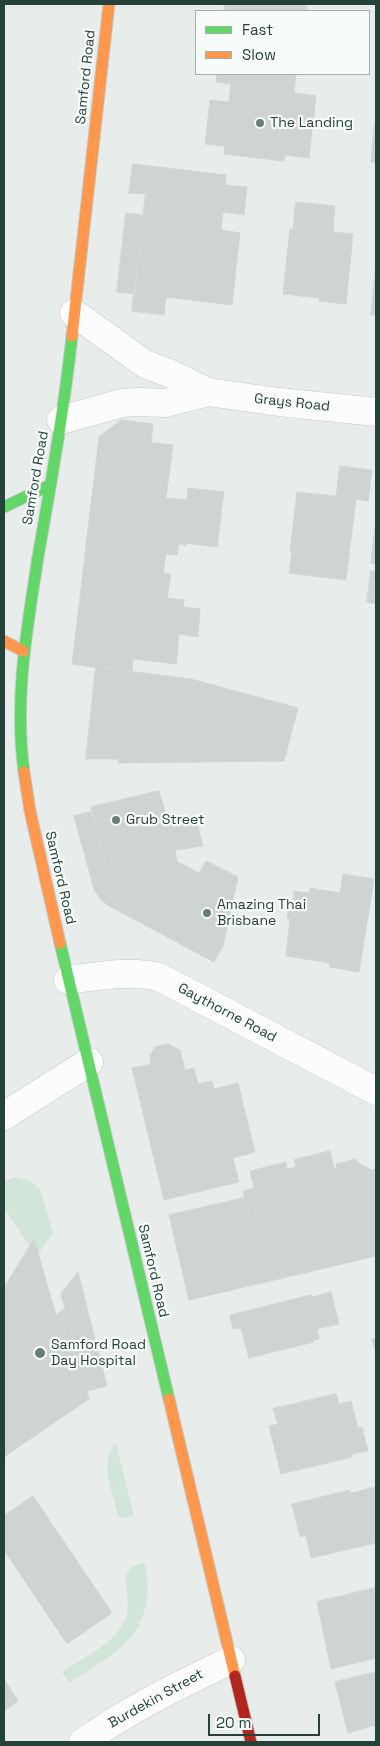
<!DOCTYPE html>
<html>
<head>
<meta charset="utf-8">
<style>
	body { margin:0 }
	#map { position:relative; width:380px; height:1746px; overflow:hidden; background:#e8edeb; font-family:"Space Grotesk",sans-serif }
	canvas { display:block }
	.frame { position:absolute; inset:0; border:5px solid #24423a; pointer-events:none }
	.legend { position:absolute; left:195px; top:10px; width:175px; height:65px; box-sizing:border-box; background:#f7fbf9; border:1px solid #a3b1ad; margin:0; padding:6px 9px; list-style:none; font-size:15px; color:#24423a }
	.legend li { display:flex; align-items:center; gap:10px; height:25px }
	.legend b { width:25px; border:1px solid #a3b1ad }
	.scale { position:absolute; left:208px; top:1714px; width:112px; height:22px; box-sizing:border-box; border:2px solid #24423a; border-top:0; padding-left:6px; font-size:15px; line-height:18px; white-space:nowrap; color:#24423a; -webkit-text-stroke:4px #f7fbf9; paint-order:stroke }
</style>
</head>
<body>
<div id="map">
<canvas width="380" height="1746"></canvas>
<div class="frame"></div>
<ul class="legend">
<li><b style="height:6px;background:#63d668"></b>Fast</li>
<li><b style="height:6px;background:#ff974d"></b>Slow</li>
</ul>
<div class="scale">20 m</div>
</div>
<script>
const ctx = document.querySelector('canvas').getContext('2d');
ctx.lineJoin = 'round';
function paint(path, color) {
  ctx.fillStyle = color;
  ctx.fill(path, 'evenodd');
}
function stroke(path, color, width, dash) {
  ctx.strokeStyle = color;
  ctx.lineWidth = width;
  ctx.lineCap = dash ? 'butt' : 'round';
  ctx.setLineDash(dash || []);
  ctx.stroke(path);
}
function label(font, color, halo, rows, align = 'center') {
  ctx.font = font + ' "Space Grotesk",sans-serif';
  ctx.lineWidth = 4.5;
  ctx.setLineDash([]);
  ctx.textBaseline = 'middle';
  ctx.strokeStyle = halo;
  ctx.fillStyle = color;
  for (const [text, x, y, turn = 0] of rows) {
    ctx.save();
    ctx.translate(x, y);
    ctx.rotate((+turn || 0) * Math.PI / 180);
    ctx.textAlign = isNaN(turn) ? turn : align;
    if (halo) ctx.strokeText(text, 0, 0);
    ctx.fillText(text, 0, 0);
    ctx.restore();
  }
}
paint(new Path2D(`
	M15,1177L30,1181L40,1189L53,1233L38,1254L30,1246L4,1208V1182Z
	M116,1443L134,1516C128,1517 123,1520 118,1515C113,1492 98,1463 116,1443Z
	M145,1563C158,1632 119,1651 69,1683L62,1672C85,1657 119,1642 127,1614C133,1593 112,1568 145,1563Z`), '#d1e6d8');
const building = new Path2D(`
	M225,4H307V11H224Z
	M217,74H296L294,93L316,96L309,158L285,155L284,161L224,154L225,146L205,144L210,100L229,102L231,84L217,82Z
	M375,123H376V163L371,162Z
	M133,164L149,166L146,194L129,193Z
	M149,166L226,175L225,185L247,187L244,215L223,212L221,230L240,233L232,305L166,297L164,315L132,311Z
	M296,202L335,206L333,232L353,234L346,304L319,301V298L283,294L290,229H293Z
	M126,213L143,215L135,294L117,292Z
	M376,264V315H371Z
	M121,420L153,424L151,443L127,440L117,447L91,667L72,664L99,437Z
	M127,440L173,445L166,498L187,500L188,488L224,492L217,547L186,543V545L179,544L177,555L166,554L163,573L171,574L167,598L184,600L183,607L200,609L198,637L179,634L176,664L133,659L132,672L91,667L117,447Z
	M340,466L372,470L368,501L356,499L346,580L289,573L292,551H290L297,492L336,496Z
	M376,520V564L371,563Z
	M371,571L376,572V604L367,602Z
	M96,667L191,679L298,708L284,761L118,763L119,759H86Z
	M159,791L168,821L195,815L203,846L175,850L177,862L199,873L206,861L238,877L223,946L111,886L91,807Z
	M91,812L111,886L223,946L214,962L109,906L100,899L94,889L74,816Z
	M343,874L374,879L359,972L329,967L330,963L286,956L290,919L287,918L289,902L293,903L294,891L309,893L310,888L340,893Z
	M168,1044L180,1050L185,1070L194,1068L198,1084L212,1081L214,1089L238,1083L255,1152L233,1158L239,1182L164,1200L132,1068L151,1064L150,1056L155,1047Z
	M330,1151L334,1169L337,1168L336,1164L356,1159L357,1162L372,1170L376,1169V1256L266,1282L243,1191L254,1188L250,1171L286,1162L287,1169L296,1167L294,1160Z
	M245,1198L266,1282L189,1300L169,1215Z
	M34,1239L56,1315L65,1308L89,1399L4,1457V1288Z
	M78,1272L107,1386L87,1391L61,1294Z
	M331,1292L339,1324L317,1329L319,1339L313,1340L314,1342L249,1358L241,1328L233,1329L230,1315L311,1295L312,1297Z
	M376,1338V1355L372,1339Z
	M336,1394L339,1404L351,1401L358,1428L362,1427L368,1451L351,1454L352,1457L281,1474L269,1426L278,1424L273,1409Z
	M376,1487V1548L375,1543L311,1558L306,1535L300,1537L292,1504L350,1490V1493Z
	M33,1496L112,1613L67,1644L4,1550V1516Z
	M375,1588L376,1658L331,1669L317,1602Z
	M376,1672V1725L348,1733L335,1682Z
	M4,1679L18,1701L4,1711Z`);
paint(building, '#cfd4d2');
stroke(building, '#d1d6d4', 1);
const street = new Path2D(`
	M74,313L145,364L169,373L208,392L279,402L376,412
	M61,420L122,403L137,402L166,403L208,392
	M68,980C99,976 129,970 159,977L376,1091
	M4,1116L89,1062
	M83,1742C129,1709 180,1685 231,1660`);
const fast = new Path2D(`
	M4,507L50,485
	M24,772C14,698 27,629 38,557C51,483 64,410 72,336
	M60,943L169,1399`);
const slow = new Path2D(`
	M72,336L109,4
	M4,641L23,651
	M24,772L30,811L60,943
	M169,1399L235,1676`);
const jam = new Path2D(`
	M235,1676L251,1742`);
stroke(street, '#c5cac8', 29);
stroke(fast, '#c3cbc8', 13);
stroke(slow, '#c3cbc8', 13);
stroke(jam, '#c3cbc8', 13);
stroke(street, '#fcfcfc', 28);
stroke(fast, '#63d668', 11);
stroke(slow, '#ff974d', 11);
stroke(jam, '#b3261e', 11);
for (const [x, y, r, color] of [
	[260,123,5,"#697e78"],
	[116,820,5,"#697e78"],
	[207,913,5,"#697e78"],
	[40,1353,6,"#697e78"]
]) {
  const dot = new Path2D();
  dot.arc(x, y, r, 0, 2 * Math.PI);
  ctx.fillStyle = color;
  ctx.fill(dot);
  stroke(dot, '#f7fbf9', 2);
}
label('14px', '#24423a', '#f7fbf9', [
	["Samford Road",86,77,-84],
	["Grays Road",292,403,6],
	["Samford Road",36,478,-80],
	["Samford Road",60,878,77],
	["Gaythorne Road",227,1013,28],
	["Samford Road",153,1271,77],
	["Burdekin Street",156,1699,-29]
]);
label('14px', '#24423a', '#f7fbf9', [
	["The Landing",270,123],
	["Grub Street",126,820],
	["Amazing Thai",217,905],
	["Brisbane",217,921],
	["Samford Road",51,1345],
	["Day Hospital",51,1361]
], 'left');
</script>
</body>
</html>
